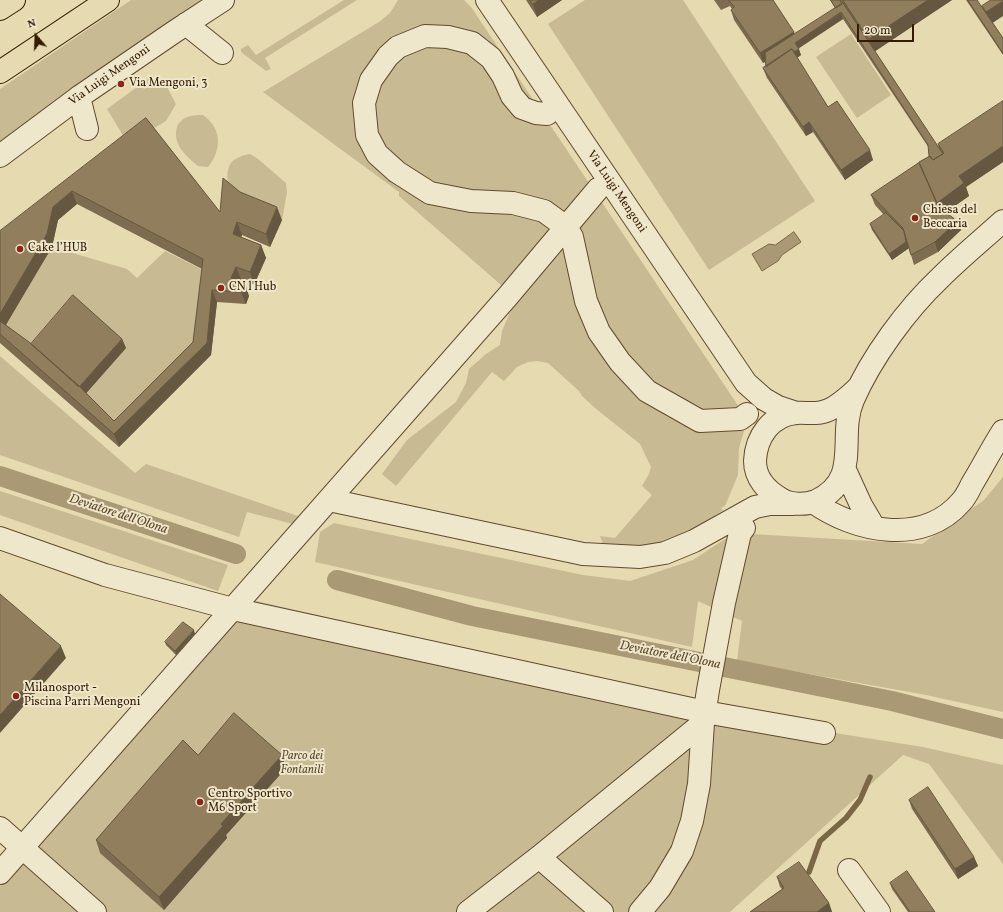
<!DOCTYPE html>
<html>
<head>
<meta charset="utf-8">
<style>
	body { margin:0 }
	#map { position:relative; width:1003px; height:912px; overflow:hidden; background:#e6dab1; font-family:Vollkorn,serif }
	canvas { display:block }
	.north { position:absolute; left:16px; top:16px; width:40px; height:40px; -webkit-text-stroke:3px #efe7cc; paint-order:stroke; rotate:341deg; font-size:11px; font-weight:700; line-height:16px; text-align:center; color:#351b00 }
	.north::after { content:''; display:block; margin:auto; width:14px; height:18px; background:#351b00; clip-path:polygon(50% 0,100% 100%,50% 72%,0 100%) }
	.scale { position:absolute; left:857px; top:24px; width:57px; height:18px; box-sizing:border-box; border:2px solid #351b00; border-top:0; padding-left:5px; font-size:12px; line-height:14px; white-space:nowrap; color:#351b00; -webkit-text-stroke:3px #efe7cc; paint-order:stroke }
</style>
</head>
<body>
<div id="map">
<canvas width="1003" height="912"></canvas>
<div class="north">N</div>
<div class="scale">20 m</div>
</div>
<script>
const ctx = document.querySelector('canvas').getContext('2d');
ctx.lineJoin = 'round';
function paint(path, color) {
  ctx.fillStyle = color;
  ctx.fill(path, 'evenodd');
}
function stroke(path, color, width, dash) {
  ctx.strokeStyle = color;
  ctx.lineWidth = width;
  ctx.lineCap = dash ? 'butt' : 'round';
  ctx.setLineDash(dash || []);
  ctx.stroke(path);
}
function label(font, color, halo, rows, align = 'center') {
  ctx.font = font + ' Vollkorn,serif';
  ctx.lineWidth = 4;
  ctx.setLineDash([]);
  ctx.textBaseline = 'middle';
  ctx.strokeStyle = halo;
  ctx.fillStyle = color;
  for (const [text, x, y, turn = 0] of rows) {
    ctx.save();
    ctx.translate(x, y);
    ctx.rotate((+turn || 0) * Math.PI / 180);
    ctx.textAlign = isNaN(turn) ? turn : align;
    if (halo) ctx.strokeText(text, 0, 0);
    ctx.fillText(text, 0, 0);
    ctx.restore();
  }
}
paint(new Path2D(`
	M131,0H201C133,46 65,93 0,144V89Z
	M344,0H357L265,58L271,69L266,71L241,52V49L248,45L256,55Z
	M398,0H464L471,7L737,404L745,421L744,431L739,448L738,475L725,506L721,508L723,510L694,530L653,547L603,544L600,536L615,538L652,495L642,486L649,474L651,467L640,444L595,408L582,396L579,391L548,363L537,361L528,362L517,367L504,381L492,372L396,486L382,474L407,440L456,402L466,383L469,369L486,354L500,345L502,331L516,298L399,196V192L263,92L379,22L390,13Z
	M585,0H683L815,201L709,270L548,24Z
	M851,34L891,95L857,118L816,57Z
	M148,79L167,87L176,104L166,121L151,130L130,147L107,109Z
	M203,115C222,128 222,150 208,167L198,166C186,156 172,144 177,127C178,124 181,120 185,118C191,115 197,115 203,115Z
	M250,154L258,159L286,183L287,192L282,220L228,191C227,169 225,159 250,154Z
	M52,247L127,269L137,278L165,251L207,272L197,354L119,433L33,355L2,331Z
	M0,356L135,473L146,464L301,517L297,525L247,512L239,537L0,455Z
	M1003,477V712L926,695L737,661L742,621L698,601L692,647L315,562L320,532L334,523L583,575L630,581L693,560L734,533L922,544L984,500Z
	M0,491L228,565L218,591L0,515Z
	M247,599L841,734L923,747L1003,765V864L929,764L903,755L730,912H0V886Z`), '#c8ba93');
const water = new Path2D(`
	M794,232L801,242L782,255L778,261L762,271L752,254L769,244L775,245Z`);
paint(water, '#aa9975');
stroke(water, '#7b6746', 1);
stroke(new Path2D(`
	M809,872L820,841L846,818L860,800L870,777`), '#7b6746', 5.5);
stroke(new Path2D(`
	M0,476L236,554
	M337,580L472,616L892,701L1003,729`), '#aa9975', 20);
const minor = new Path2D(`
	M487,0L746,383L764,399L778,407L796,413
	M186,24L222,53
	M79,97L87,129
	M547,114L536,113L522,108L512,96L503,76L491,58L472,43L448,37L425,36L398,47L388,56L371,80L364,103L367,135L377,154L397,172L430,193L471,201L513,203L544,211L566,227L572,237L586,301L599,332L620,362L647,391L700,421L740,419L747,414
	M0,156L79,97L174,32L223,0
	M858,388C848,397 838,407 826,411C816,415 806,412 796,413C771,415 756,437 755,461C755,478 767,491 781,499C790,505 806,505 816,501C863,479 837,437 853,400C871,358 907,309 940,278C960,258 982,240 1003,221
	M845,470L861,505L874,527
	M329,500L583,554L640,557L665,553L694,541L755,507L770,504H793
	M813,502C855,532 923,546 961,502C966,497 969,490 972,484C983,466 992,448 1003,431
	M0,538L105,575L233,609L705,712L824,733
	M0,828L95,912
	M539,857L602,912
	M849,870L879,912
	M0,873L508,296L598,189
	M468,912L539,857L703,723
	M640,912L660,888L682,851L692,821L699,784L703,723L708,690L724,603L740,533L744,528`);
const major = new Path2D(`
	M0,9L14,0
	M0,72L108,0`);
stroke(minor, '#614b2c', 24);
stroke(major, '#351b00', 24);
stroke(minor, '#efe7cc', 22);
stroke(major, '#e6dab1', 22);
paint(new Path2D(`
	M526,0H562L537,17Z
	M714,0H773L795,34L835,8L830,0H952L875,51L939,148L938,144L1003,101V162L966,187L969,196L946,212L957,221L961,230L938,252L914,265L909,248L892,260L872,230L870,224L884,215L875,205L871,195L929,156V148L843,19L798,49L801,55L797,58L828,107L873,160L845,180L813,132L806,136L767,78L763,68L766,67L765,62L763,63L734,20L731,10L732,9L730,6L721,10Z
	M966,0H977L984,10L982,6L991,0L993,23L1003,38V55Z
	M146,118L220,212L240,192L282,220L270,247L242,235L241,237L261,245L266,258L254,285L241,279L240,281L249,296L246,304L217,302L211,355L119,447L0,343V231ZM77,204L202,269L193,342L114,421L86,393L126,348L122,339L31,344L6,325L52,247L58,220Z
	M195,634L176,655L166,645L165,642Z
	M198,755L286,768L226,835L227,838L164,910L100,853L96,840Z
	M909,800L974,857L978,866L958,879L912,809Z
	M777,877L829,903L832,912H750L782,889L780,887Z
	M890,883L935,912H908L892,889Z`), '#7d6c4f');
paint(new Path2D(`
	M539,0H562L537,17L533,4Z
	M928,0H952L874,52L869,39Z
	M1003,1V16L991,24L986,12Z
	M841,13L843,19L797,49L795,43Z
	M794,32L797,41L763,63L760,53Z
	M799,49L801,55L769,76L766,70Z
	M809,122L813,132L806,136L803,127Z
	M1003,146V162L966,187L969,196L942,215L937,203L959,176Z
	M870,150L873,160L845,180L841,170Z
	M72,191L77,204L58,220L52,247L2,331L0,326V314L53,207Z
	M277,207L282,220L270,247L266,234Z
	M957,221L961,230L938,252L935,242Z
	M237,222L242,235L237,247L233,234Z
	M904,231L909,248L892,260L889,254Z
	M261,245L266,258L254,285L250,272Z
	M236,267L241,279L236,290L231,278Z
	M245,283L249,296L246,304L241,292Z
	M212,290L217,302L211,355L119,447L114,434L207,343Z
	M122,339L126,348L82,398L79,388Z
	M194,630L195,634L176,655L175,651Z
	M61,646L66,658L0,733V715Z
	M282,755L286,768L226,835L227,838L164,910L159,897L221,824Z
	M974,857L978,866L958,879L955,869Z
	M829,903L832,912H817Z`), '#665840');
const building = new Path2D(`
	M530,0H539L533,4Z
	M729,0H773L794,32L760,53L731,10L734,7Z
	M831,0H840L842,4L836,8Z
	M843,0H928L869,39Z
	M968,0H977L1003,38V53Z
	M991,0H1003V1L986,12L982,6Z
	M843,3L943,154L933,160L929,156L928,145L841,12L795,43L799,49L794,52L792,49L766,67L765,53Z
	M792,49L828,107L837,101L870,150L841,170L809,122L803,127L763,68Z
	M1003,101V146L959,176L964,183L937,203L919,162L930,156L933,160L944,153L938,144Z
	M146,118L220,212L223,178L240,192L277,207L266,234L237,222L233,234L261,245L250,272L236,267L231,278L245,283L241,292L212,290L207,343L114,434L0,334V321L29,342L78,385L114,421L193,342L203,259L72,191L53,207L47,234L0,314V231Z
	M919,163L938,206L957,221L935,242L911,255L903,228L871,195Z
	M886,213L904,231L906,242L889,254L870,224Z
	M73,295L122,339L79,387L31,344Z
	M0,594L61,646L0,715Z
	M183,622L194,630L175,651L165,642Z
	M234,713L282,755L221,824L223,826L159,897L96,840L183,740L198,755Z
	M928,787L974,857L955,869L909,800Z
	M799,862L829,903L817,912H750L784,888L777,877Z
	M907,871L935,912H910L890,883Z`);
paint(building, '#917e5c');
stroke(building, '#665840', 1);
for (const [x, y, r, color] of [
	[121,84,4,"#8f2418"],
	[915,218,4,"#8f2418"],
	[20,249,4,"#8f2418"],
	[221,288,4,"#8f2418"],
	[16,696,4,"#8f2418"],
	[200,802,4,"#8f2418"]
]) {
  const dot = new Path2D();
  dot.arc(x, y, r, 0, 2 * Math.PI);
  ctx.fillStyle = color;
  ctx.fill(dot);
  stroke(dot, '#efe7cc', 1.5);
}
label('12px', '#351b00', '#efe7cc', [
	["Via Luigi Mengoni",110,76,-35],
	["Via Luigi Mengoni",616,192,56]
]);
label('12px', '#351b00', '#efe7cc', [
	["Via Mengoni, 3",129,84],
	["Chiesa del",923,211],
	["Beccaria",923,225],
	["Cake l’HUB",28,249],
	["CN l'Hub",229,288],
	["Milanosport -",24,689],
	["Piscina Parri Mengoni",24,703],
	["Centro Sportivo",208,795],
	["M6 Sport",208,809]
], 'left');
label('italic 12px', '#614b2c', '#efe7cc', [
	["Parco dei",302,757],
	["Fontanili",302,771]
]);
label('italic 13px', '#5e4729', '#efe7cc', [
	["Deviatore dell'Olona",118,515,18],
	["Deviatore dell'Olona",670,656,11]
]);
</script>
</body>
</html>
